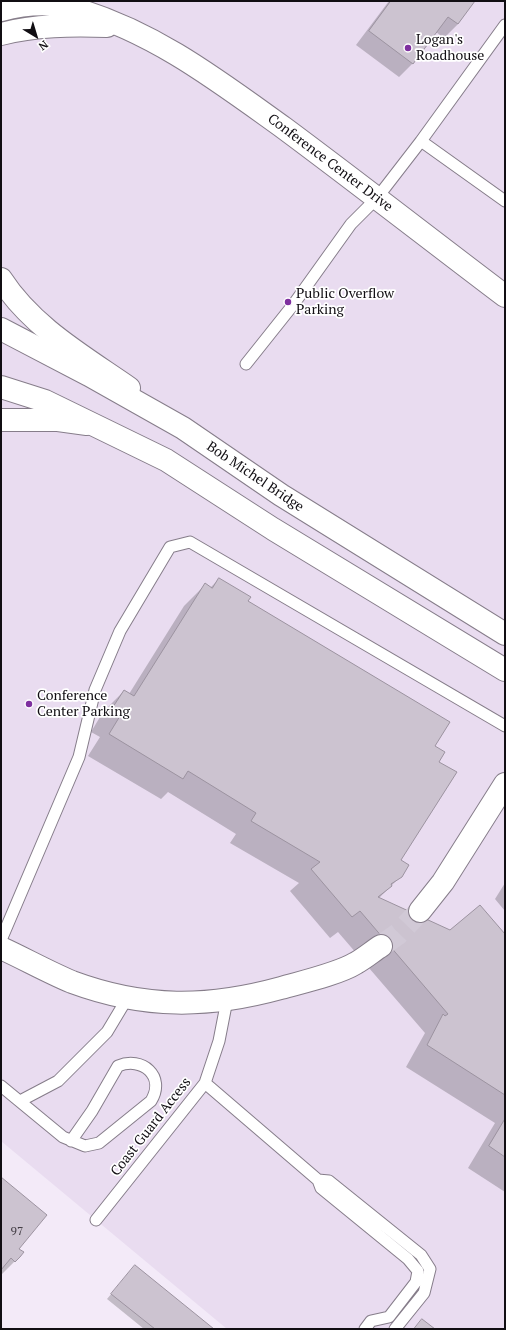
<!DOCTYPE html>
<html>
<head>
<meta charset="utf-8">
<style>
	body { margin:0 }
	#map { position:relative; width:506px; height:1330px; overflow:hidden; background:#f3eaf8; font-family:"PT Serif",serif }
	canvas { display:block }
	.frame { position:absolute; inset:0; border:2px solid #110e13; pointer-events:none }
	.north { position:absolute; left:16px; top:16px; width:40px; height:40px; -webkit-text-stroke:3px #fff; paint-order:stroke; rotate:142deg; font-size:11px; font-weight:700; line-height:16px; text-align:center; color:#110e13 }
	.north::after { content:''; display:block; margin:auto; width:14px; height:18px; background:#110e13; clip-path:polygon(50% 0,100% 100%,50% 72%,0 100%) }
</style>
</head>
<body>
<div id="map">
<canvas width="506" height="1330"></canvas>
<div class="frame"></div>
<div class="north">N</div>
</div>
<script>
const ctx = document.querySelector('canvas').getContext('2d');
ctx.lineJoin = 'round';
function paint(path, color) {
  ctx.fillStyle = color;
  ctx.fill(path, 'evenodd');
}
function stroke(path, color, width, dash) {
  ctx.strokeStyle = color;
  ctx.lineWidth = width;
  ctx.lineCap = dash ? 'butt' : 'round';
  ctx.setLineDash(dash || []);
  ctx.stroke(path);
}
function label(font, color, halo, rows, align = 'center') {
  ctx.font = font + ' "PT Serif",serif';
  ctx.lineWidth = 3.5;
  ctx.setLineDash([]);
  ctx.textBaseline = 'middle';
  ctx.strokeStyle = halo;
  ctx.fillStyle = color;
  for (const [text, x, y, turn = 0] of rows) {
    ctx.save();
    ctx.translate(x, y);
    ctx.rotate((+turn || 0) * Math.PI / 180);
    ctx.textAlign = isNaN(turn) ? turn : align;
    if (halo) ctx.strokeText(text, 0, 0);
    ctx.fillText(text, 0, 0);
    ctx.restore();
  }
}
paint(new Path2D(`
	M1,1H505V1329H227L1,1141Z`), '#e9dcf0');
paint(new Path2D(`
	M389,1H474L458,24L444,38L436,32L413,63L399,77L356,45Z
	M219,579L434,746L437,762L400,861L401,876L378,899L450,931L505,935V1192L468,1168L495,1123L406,1067L425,1033L338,932L330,938L290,891L299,883L230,843L236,834L168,792L161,799L88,756L100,737L91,732L103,712L124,691L129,694L184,606L205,585L210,588Z
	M505,883V911L495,899Z
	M1,1178L17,1249L15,1261L1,1275Z
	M130,1271L212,1329H144L107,1299Z`), '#0003');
const building = new Path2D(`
	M391,1H475L458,24L448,17L413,64L369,31Z
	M219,578L251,597L248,601L450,722L435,746L445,752L439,762L457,772L401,860L409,865L402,877L391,884L392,886L378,897L450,930L480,905L505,934V1095L427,1045L443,1014L445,1016L448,1014L360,911L352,917L311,869L320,862L251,821L256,813L188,771L183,779L109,734L120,716L111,710L124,690L134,696L205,583L212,588Z
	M505,1119V1157L489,1146Z
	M1,1177L47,1215L19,1249L24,1252L20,1257L15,1262L11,1258L1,1270Z
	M135,1265L214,1329H155L111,1294Z
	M422,1319L435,1329H414Z`);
paint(building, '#ccc3d0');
stroke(building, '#9c93a0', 1);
stroke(new Path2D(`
	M381,946L398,934L420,911`), '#d1c9d6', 22, [22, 11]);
const lane = new Path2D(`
	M421,141L505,201
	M246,364L293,305L351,224L377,198L421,141L505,25
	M1,940L79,757L95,690L120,631L170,547L190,542L505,726
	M205,1083L318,1180L321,1188L408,1259L418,1271L416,1282L389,1317L371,1321L365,1329
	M1,1086L63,1137L85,1146L99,1143L151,1101C166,1076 142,1056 118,1066L92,1111L71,1141
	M20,1101L58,1081L107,1032L128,997
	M318,1180L329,1181L421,1255L430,1269L424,1293L395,1329
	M96,1220L205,1083L219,1041L227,1000`);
const street = new Path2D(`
	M1,10C24,4 52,2 76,9C156,33 217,80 284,128C358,183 431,240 505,296
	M1,34C35,25 72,25 107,26
	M1,279C32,327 83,356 129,388
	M420,911L443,882L505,784
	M1,948C25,959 48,972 72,982C145,1009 208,1008 281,988C302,982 338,974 356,963C365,958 373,951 381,946`);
const secondary = new Path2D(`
	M1,420H58L87,424`);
const primary = new Path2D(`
	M1,329L89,375L183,428L281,495L505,634
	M1,387L45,401L166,460L273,529L505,670`);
stroke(lane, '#867d8a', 13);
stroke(street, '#867d8a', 24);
stroke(secondary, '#867d8a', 24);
stroke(primary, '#867d8a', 24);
stroke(lane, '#fff', 11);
stroke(street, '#fff', 22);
stroke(secondary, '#fff', 22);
stroke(primary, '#fff', 22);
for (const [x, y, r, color] of [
	[408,48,4,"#7e2f9f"],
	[288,302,4,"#7e2f9f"],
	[29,704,4,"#7e2f9f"]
]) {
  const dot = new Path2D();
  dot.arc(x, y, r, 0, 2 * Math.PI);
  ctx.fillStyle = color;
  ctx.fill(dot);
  stroke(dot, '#fff', 1.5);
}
label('12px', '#403b42', null, [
	["97",17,1232]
]);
label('14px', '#110e13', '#fff', [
	["Logan's",416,40],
	["Roadhouse",416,56],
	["Public Overflow",296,294],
	["Parking",296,310],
	["Conference",37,696],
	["Center Parking",37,712]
], 'left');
label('14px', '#110e13', '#fff', [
	["Conference Center Drive",330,163,37],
	["Bob Michel Bridge",255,477,34],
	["Coast Guard Access",151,1127,-52]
]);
</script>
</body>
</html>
